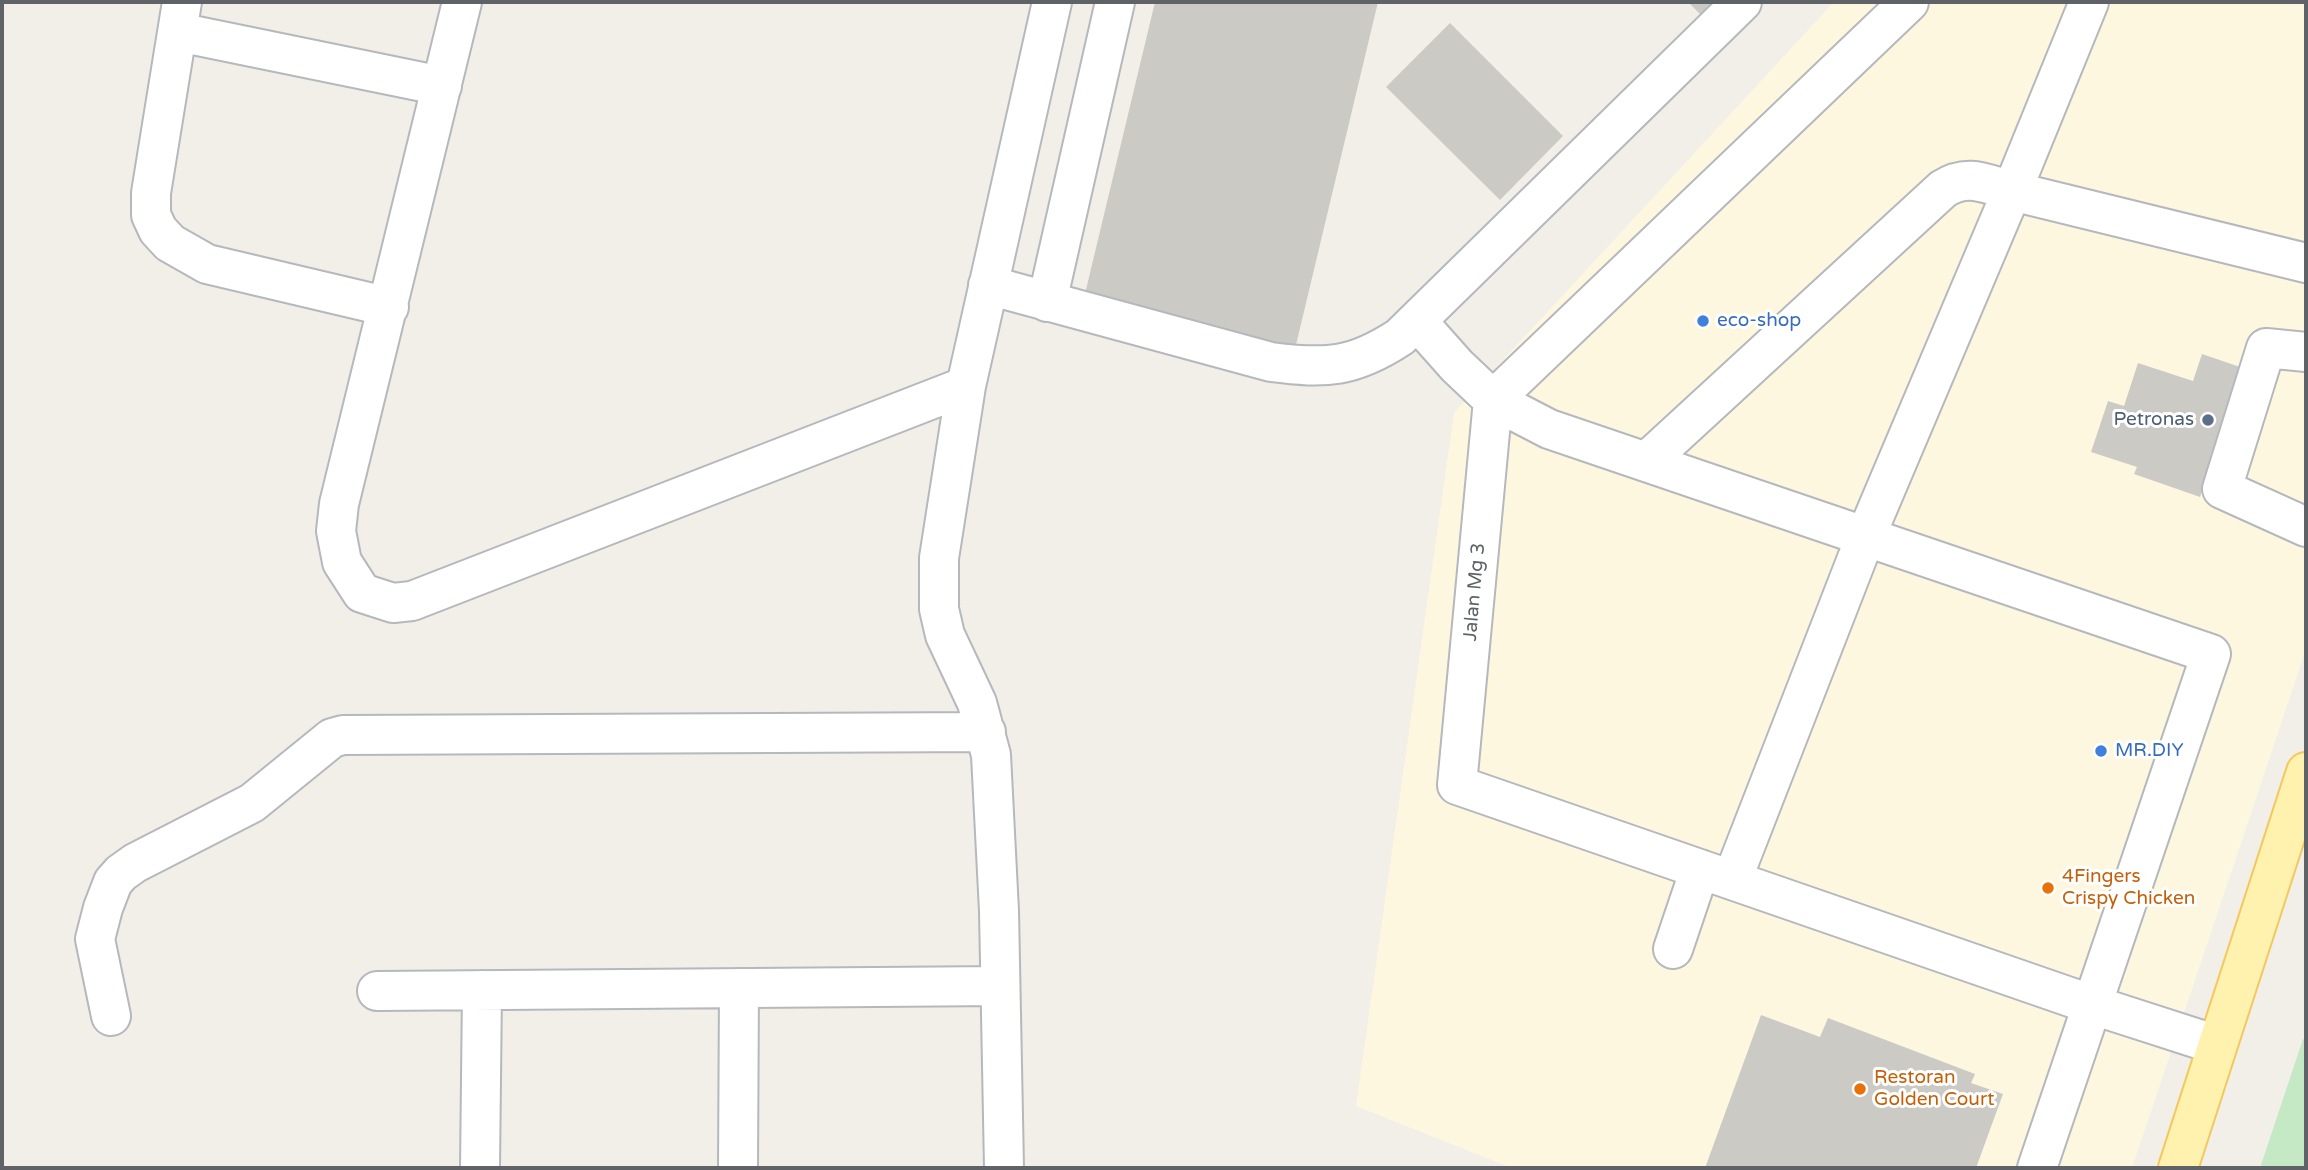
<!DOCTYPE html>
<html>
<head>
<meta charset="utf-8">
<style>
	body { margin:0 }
	#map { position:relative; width:2308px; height:1170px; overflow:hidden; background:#f1efe8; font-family:"Varela Round",sans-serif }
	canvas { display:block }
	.frame { position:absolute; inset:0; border:4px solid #5f6368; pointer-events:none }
</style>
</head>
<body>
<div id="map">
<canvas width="2308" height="1170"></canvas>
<div class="frame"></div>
</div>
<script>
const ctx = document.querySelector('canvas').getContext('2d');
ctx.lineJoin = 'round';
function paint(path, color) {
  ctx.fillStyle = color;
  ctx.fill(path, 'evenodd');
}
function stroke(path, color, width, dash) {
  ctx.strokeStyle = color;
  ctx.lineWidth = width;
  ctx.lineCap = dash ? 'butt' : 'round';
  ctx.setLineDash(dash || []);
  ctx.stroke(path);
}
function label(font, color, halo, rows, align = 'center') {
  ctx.font = font + ' "Varela Round",sans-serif';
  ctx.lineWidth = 6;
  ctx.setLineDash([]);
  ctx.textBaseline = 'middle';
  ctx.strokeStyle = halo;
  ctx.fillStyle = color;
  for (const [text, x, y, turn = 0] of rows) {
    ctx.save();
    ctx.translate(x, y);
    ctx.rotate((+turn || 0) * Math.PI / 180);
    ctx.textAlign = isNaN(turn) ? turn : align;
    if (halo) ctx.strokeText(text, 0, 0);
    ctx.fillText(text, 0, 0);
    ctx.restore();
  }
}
paint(new Path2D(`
	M1834,2H2306V649L2132,1168H1512L1356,1106L1454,413Z`), '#fef7e0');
paint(new Path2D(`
	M2303,1039L2306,1040V1168H2260Z`), '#c5e8c5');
paint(new Path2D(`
	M1155,2H1378L1295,349L1084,298Z
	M1688,2H1721L1704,18Z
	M1450,23L1563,136L1500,200L1386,87Z
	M2202,354L2243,368L2200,497L2134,474L2137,467L2091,452L2108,401L2124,406L2138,363L2193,381Z
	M1761,1015L1820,1037L1828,1018L1975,1074L1971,1083L2003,1094L1976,1168H1705Z`), '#cccac5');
const minor = new Path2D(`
	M182,2L151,193V215L158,230L170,243L207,264L389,307
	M462,2L339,504L336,531L342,562L362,593L393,603L412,601L966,386
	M2089,2L2012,191L2306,263
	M178,32L442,86
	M988,285L1271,362C1326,369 1353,368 1400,337L1742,2
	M1047,302L1115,2
	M1417,321L1457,366L1493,400L1549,429L2211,654L2037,1168
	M2306,352L2266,348L2222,489L2306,527
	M1493,400L1457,785L2093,1005L2217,1045
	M1493,400L1909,2
	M1646,462L1943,189C1968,173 1986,184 2012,191L1865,538L1732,880
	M1673,949L1700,869
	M377,991L1000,986
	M111,1016L95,939L103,908L113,882L121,873L135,863L252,803L332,738L343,735L986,732
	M480,1168L482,990
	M738,1168L739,988
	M1004,1168L999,911L991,755L977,703L945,635L939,609V558L966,386L1052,2`);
const major = new Path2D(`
	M2178,1168L2306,772`);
stroke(minor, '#b5b8bc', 42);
stroke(major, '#f2c960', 42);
stroke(minor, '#fff', 38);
stroke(major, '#fff2af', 38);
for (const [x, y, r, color] of [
	[1703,321,7,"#3f7fe0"],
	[2208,420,7,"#5c6f8a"],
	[2101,751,7,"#3f7fe0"],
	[2048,888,7,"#e8710a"],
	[1860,1089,7,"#e8710a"]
]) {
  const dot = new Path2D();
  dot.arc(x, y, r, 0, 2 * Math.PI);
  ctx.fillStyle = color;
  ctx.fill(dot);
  stroke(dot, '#fff', 2.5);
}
label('19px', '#366cbe', '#fff', [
	["eco-shop",1717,321],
	["MR.DIY",2115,751]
], 'left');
label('19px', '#4e5e75', '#fff', [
	["Petronas",2194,420]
], 'right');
label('19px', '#5f6368', '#fff', [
	["Jalan Mg 3",1475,592,-85]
]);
label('19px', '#c56008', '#fff', [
	["4Fingers",2062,877],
	["Crispy Chicken",2062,899],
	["Restoran",1874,1078],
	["Golden Court",1874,1100]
], 'left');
</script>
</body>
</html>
